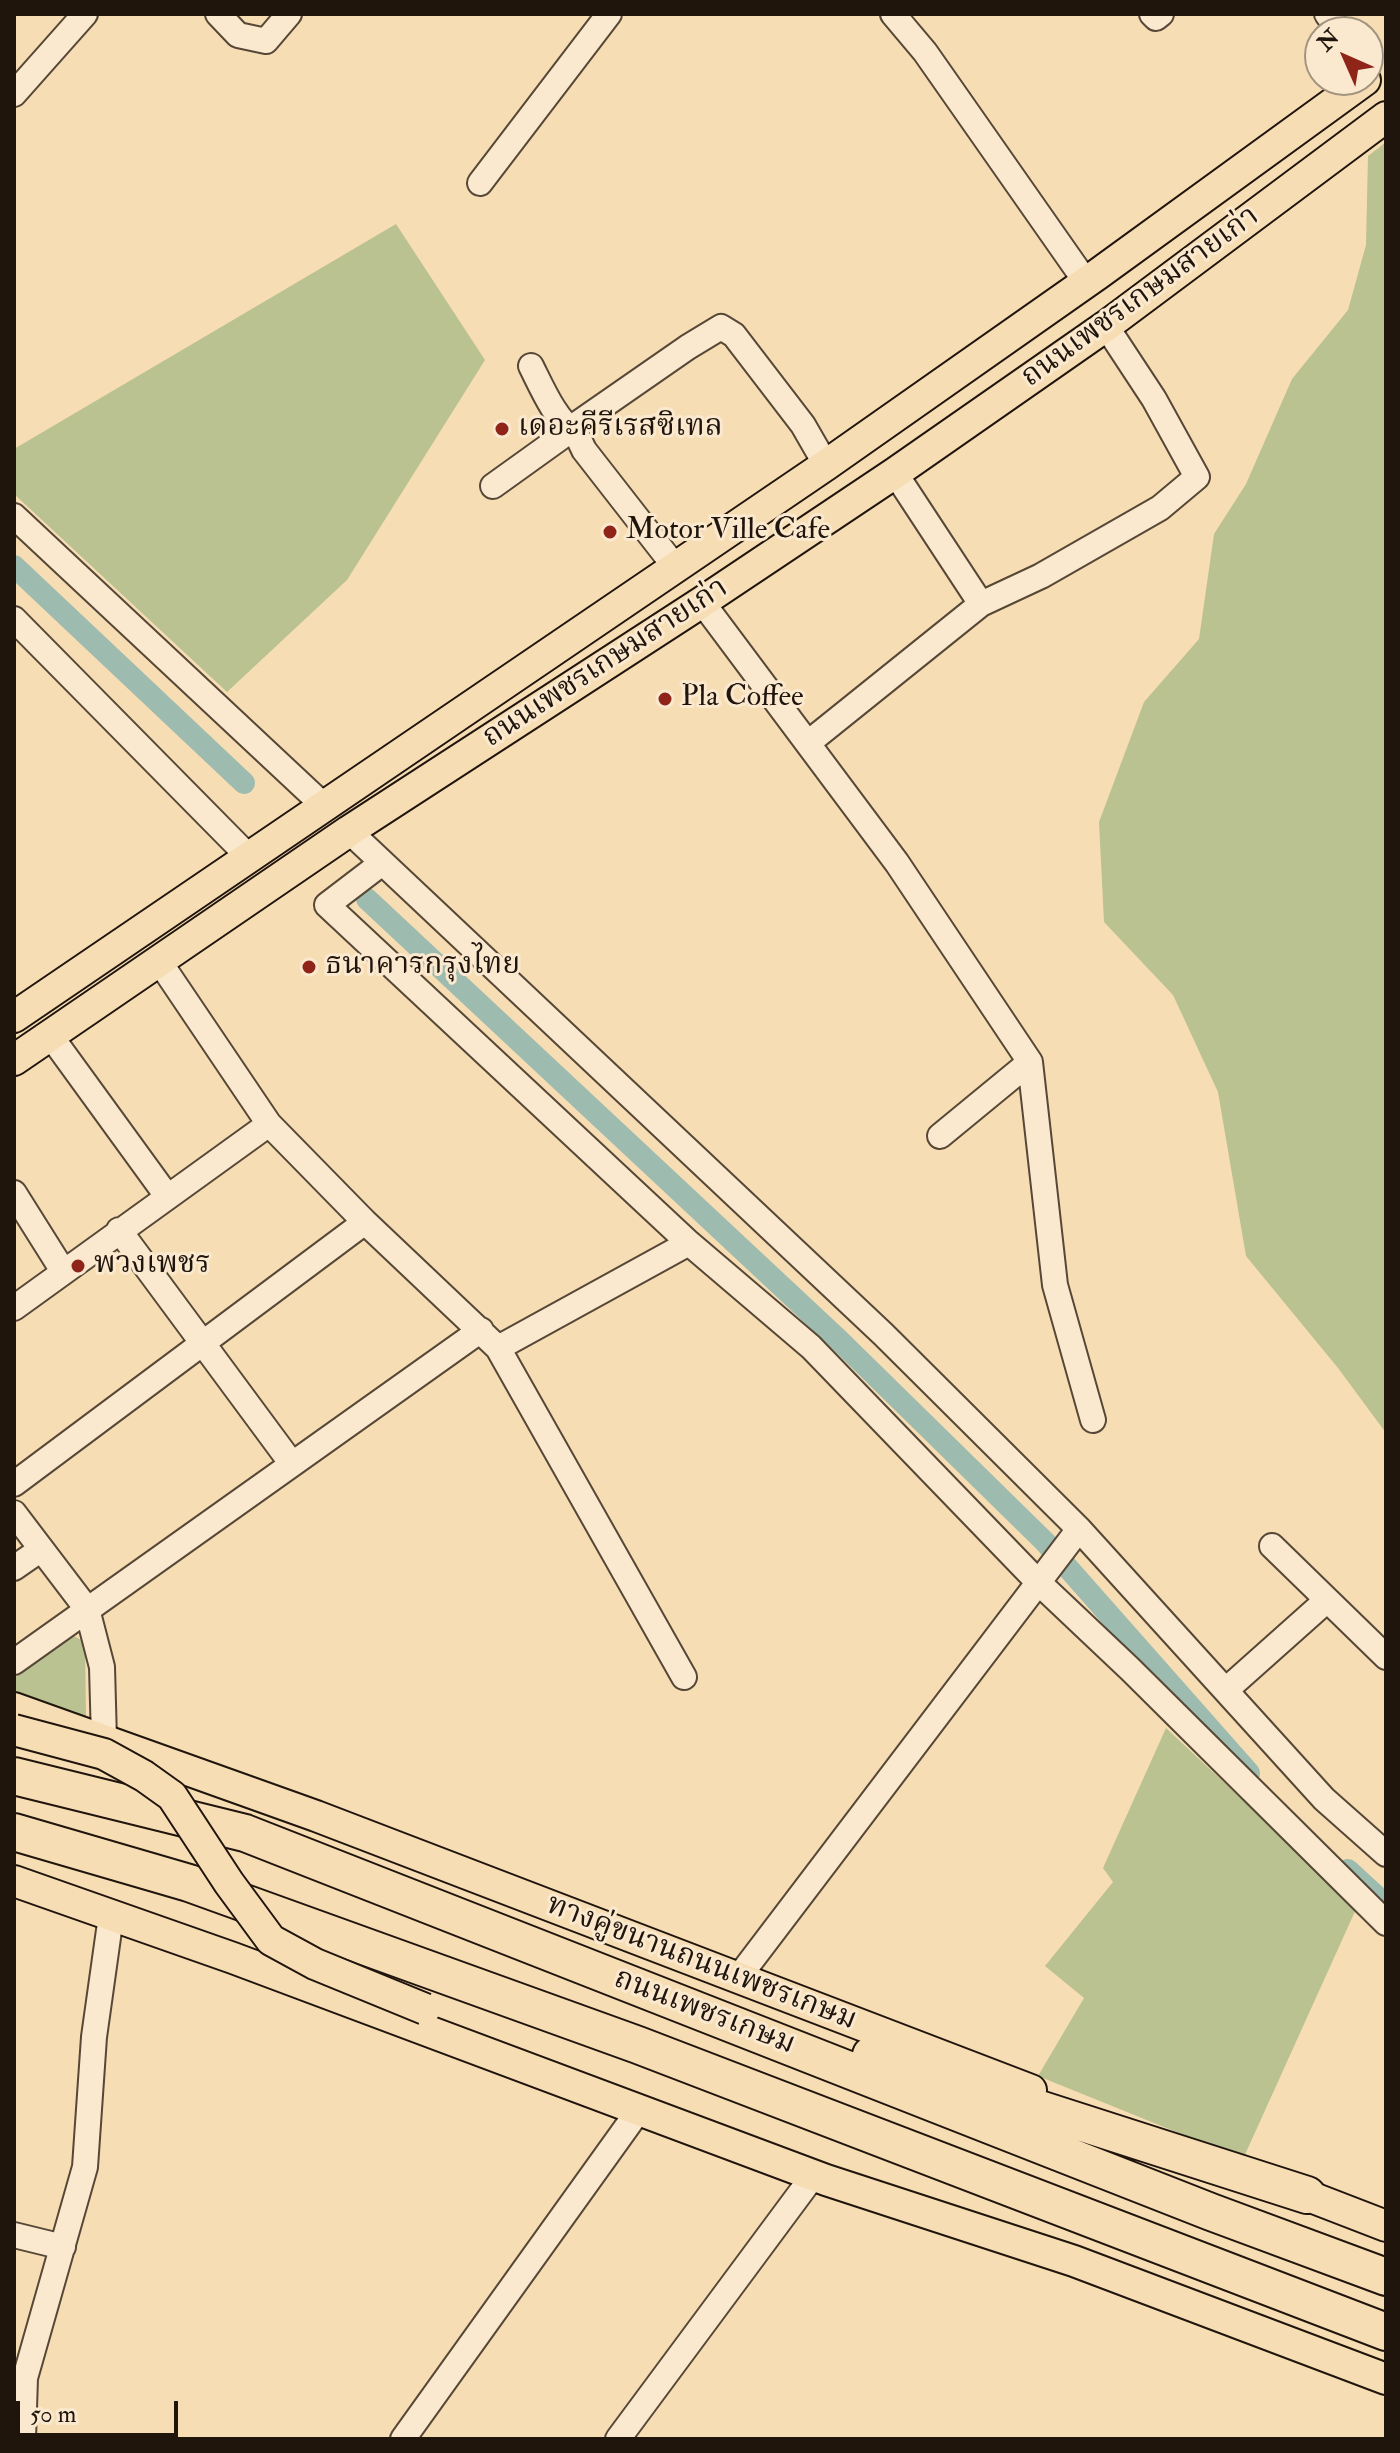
<!DOCTYPE html>
<html>
<head>
<meta charset="utf-8">
<style>
	body { margin:0 }
	#map { position:relative; width:1400px; height:2453px; overflow:hidden; background:#f7ddb4; font-family:"IM FELL Double Pica",serif }
	canvas { display:block }
	.frame { position:absolute; inset:0; border:16px solid #20150d; pointer-events:none }
	.north { position:absolute; left:1304px; top:16px; width:80px; height:80px; box-sizing:border-box; background:#fae9ce; border:2px solid #a39481; border-radius:50%; rotate:315deg; font-size:22px; font-weight:700; line-height:32px; text-align:center; color:#20150d }
	.north::after { content:''; display:block; margin:auto; width:28px; height:36px; background:#8f2418; clip-path:polygon(50% 0,100% 100%,50% 72%,0 100%) }
	.scale { position:absolute; left:16px; top:2401px; width:162px; height:36px; box-sizing:border-box; border:4px solid #20150d; border-top:0; padding-left:10px; font-size:24px; line-height:28px; white-space:nowrap; color:#20150d; -webkit-text-stroke:6px #fae9ce; paint-order:stroke }
</style>
</head>
<body>
<div id="map">
<canvas width="1400" height="2453"></canvas>
<div class="frame"></div>
<div class="north">N</div>
<div class="scale">50 m</div>
</div>
<script>
const ctx = document.querySelector('canvas').getContext('2d');
ctx.lineJoin = 'round';
function paint(path, color) {
  ctx.fillStyle = color;
  ctx.fill(path, 'evenodd');
}
function stroke(path, color, width, dash) {
  ctx.strokeStyle = color;
  ctx.lineWidth = width;
  ctx.lineCap = dash ? 'butt' : 'round';
  ctx.setLineDash(dash || []);
  ctx.stroke(path);
}
function label(font, color, halo, rows, align = 'center') {
  ctx.font = font + ' "IM FELL Double Pica","Noto Serif Thai",serif';
  ctx.lineWidth = 6;
  ctx.setLineDash([]);
  ctx.textBaseline = 'middle';
  ctx.strokeStyle = halo;
  ctx.fillStyle = color;
  for (const [text, x, y, turn = 0] of rows) {
    ctx.save();
    ctx.translate(x, y);
    ctx.rotate((+turn || 0) * Math.PI / 180);
    ctx.textAlign = isNaN(turn) ? turn : align;
    if (halo) ctx.strokeText(text, 0, 0);
    ctx.fillText(text, 0, 0);
    ctx.restore();
  }
}
paint(new Path2D(`
	M1386,142V1433L1338,1368L1246,1256L1218,1092L1173,995L1104,922L1099,822L1144,702L1199,639L1214,534L1246,484L1292,379L1348,310L1366,245L1368,156Z
	M396,224L485,360L347,580L227,692L14,494V449Z
	M74,1636L85,1642L86,1717L14,1691V1678Z
	M1166,1728L1357,1907L1243,2159L1038,2076L1084,1998L1045,1966L1113,1882L1103,1868Z`), '#b9c290');
stroke(new Path2D(`
	M14,566L244,783
	M367,899L840,1341L1045,1542L1249,1773
	M1348,1870L1386,1905`), '#9dbbaf', 22);
const minor = new Path2D(`
	M218,14L238,35L266,41L289,14
	M893,14L925,52L1086,282
	M1152,14L1156,18L1161,14
	M1327,14L1340,32
	M14,94L85,14
	M480,183L609,14
	M531,366C543,390 555,419 577,435
	M895,473L981,604
	M493,486L571,430
	M14,516L323,805
	M676,568L584,450L577,435V424L688,347L721,327L734,335L803,425L826,465
	M702,602L897,863L1030,1062L1055,1285L1093,1420
	M14,619L248,856
	M808,743L981,604L1041,576L1160,508L1197,477L1154,399L1106,326
	M349,831L883,1334L1079,1529L1324,1799L1386,1854
	M382,863L327,905L689,1243L811,1347L1038,1582L1130,1669L1386,1923
	M159,961L269,1124L365,1222L498,1348L689,1243
	M50,1035L167,1196
	M940,1136L1030,1062
	M14,1193L63,1271
	M119,1230L292,1464
	M14,1308L269,1124
	M498,1348L684,1677
	M14,1484L365,1222
	M14,1513L87,1609L102,1667L104,1740
	M1272,1546L1386,1657
	M14,1568L40,1550
	M14,1662L481,1330
	M1226,1690L1327,1600
	M738,1978L1079,1529
	M14,2235L63,2247
	M23,2439L25,2378L85,2167L94,2037L111,1916
	M403,2439L639,2110
	M618,2439L813,2176`);
const major = new Path2D(`
	M14,1017L826,465L1098,274L1365,80
	M14,1060L349,831L702,602L895,473L1106,326L1386,117
	M14,1708L316,1816L1031,2090
	M14,1881L233,1958L826,2180L1074,2261L1386,2379
	M1285,2187L1386,2226`);
const highway = new Path2D(`
	M14,1776L245,1833L1211,2212L1386,2277
	M14,1832L189,1883L638,2045L1386,2332
	M871,2055L1307,2195`);
stroke(minor, '#564737', 28);
stroke(major, '#20150d', 34);
stroke(highway, '#20150d', 40);
stroke(minor, '#fae9ce', 24);
stroke(major, '#f7ddb4', 30);
stroke(highway, '#f7ddb4', 36);
const majorBridge = new Path2D(`
	M14,1730L104,1754L144,1776L172,1796L229,1883L271,1940L315,1964L425,2009`);
stroke(majorBridge, '#20150d', 34, []);
stroke(majorBridge, '#f7ddb4', 30);
for (const [x, y, r, color] of [
	[502,429,8,"#8f2418"],
	[610,532,8,"#8f2418"],
	[665,699,8,"#8f2418"],
	[309,967,8,"#8f2418"],
	[78,1266,8,"#8f2418"]
]) {
  const dot = new Path2D();
  dot.arc(x, y, r, 0, 2 * Math.PI);
  ctx.fillStyle = color;
  ctx.fill(dot);
  stroke(dot, '#fae9ce', 3);
}
label('30px', '#20150d', '#fae9ce', [
	["ถนนเพชรเกษมสายเก่า",1141,298,-36],
	["ถนนเพชรเกษมสายเก่า",606,664,-33],
	["ทางคู่ขนานถนนเพชรเกษม",701,1964,21],
	["ถนนเพชรเกษม",704,2013,21]
]);
label('30px', '#20150d', '#fae9ce', [
	["เดอะคีรีเรสซิเทล",518,429],
	["Motor Ville Cafe",626,532],
	["Pla Coffee",681,699],
	["ธนาคารกรุงไทย",325,967],
	["พวงเพชร",94,1266]
], 'left');
</script>
</body>
</html>
